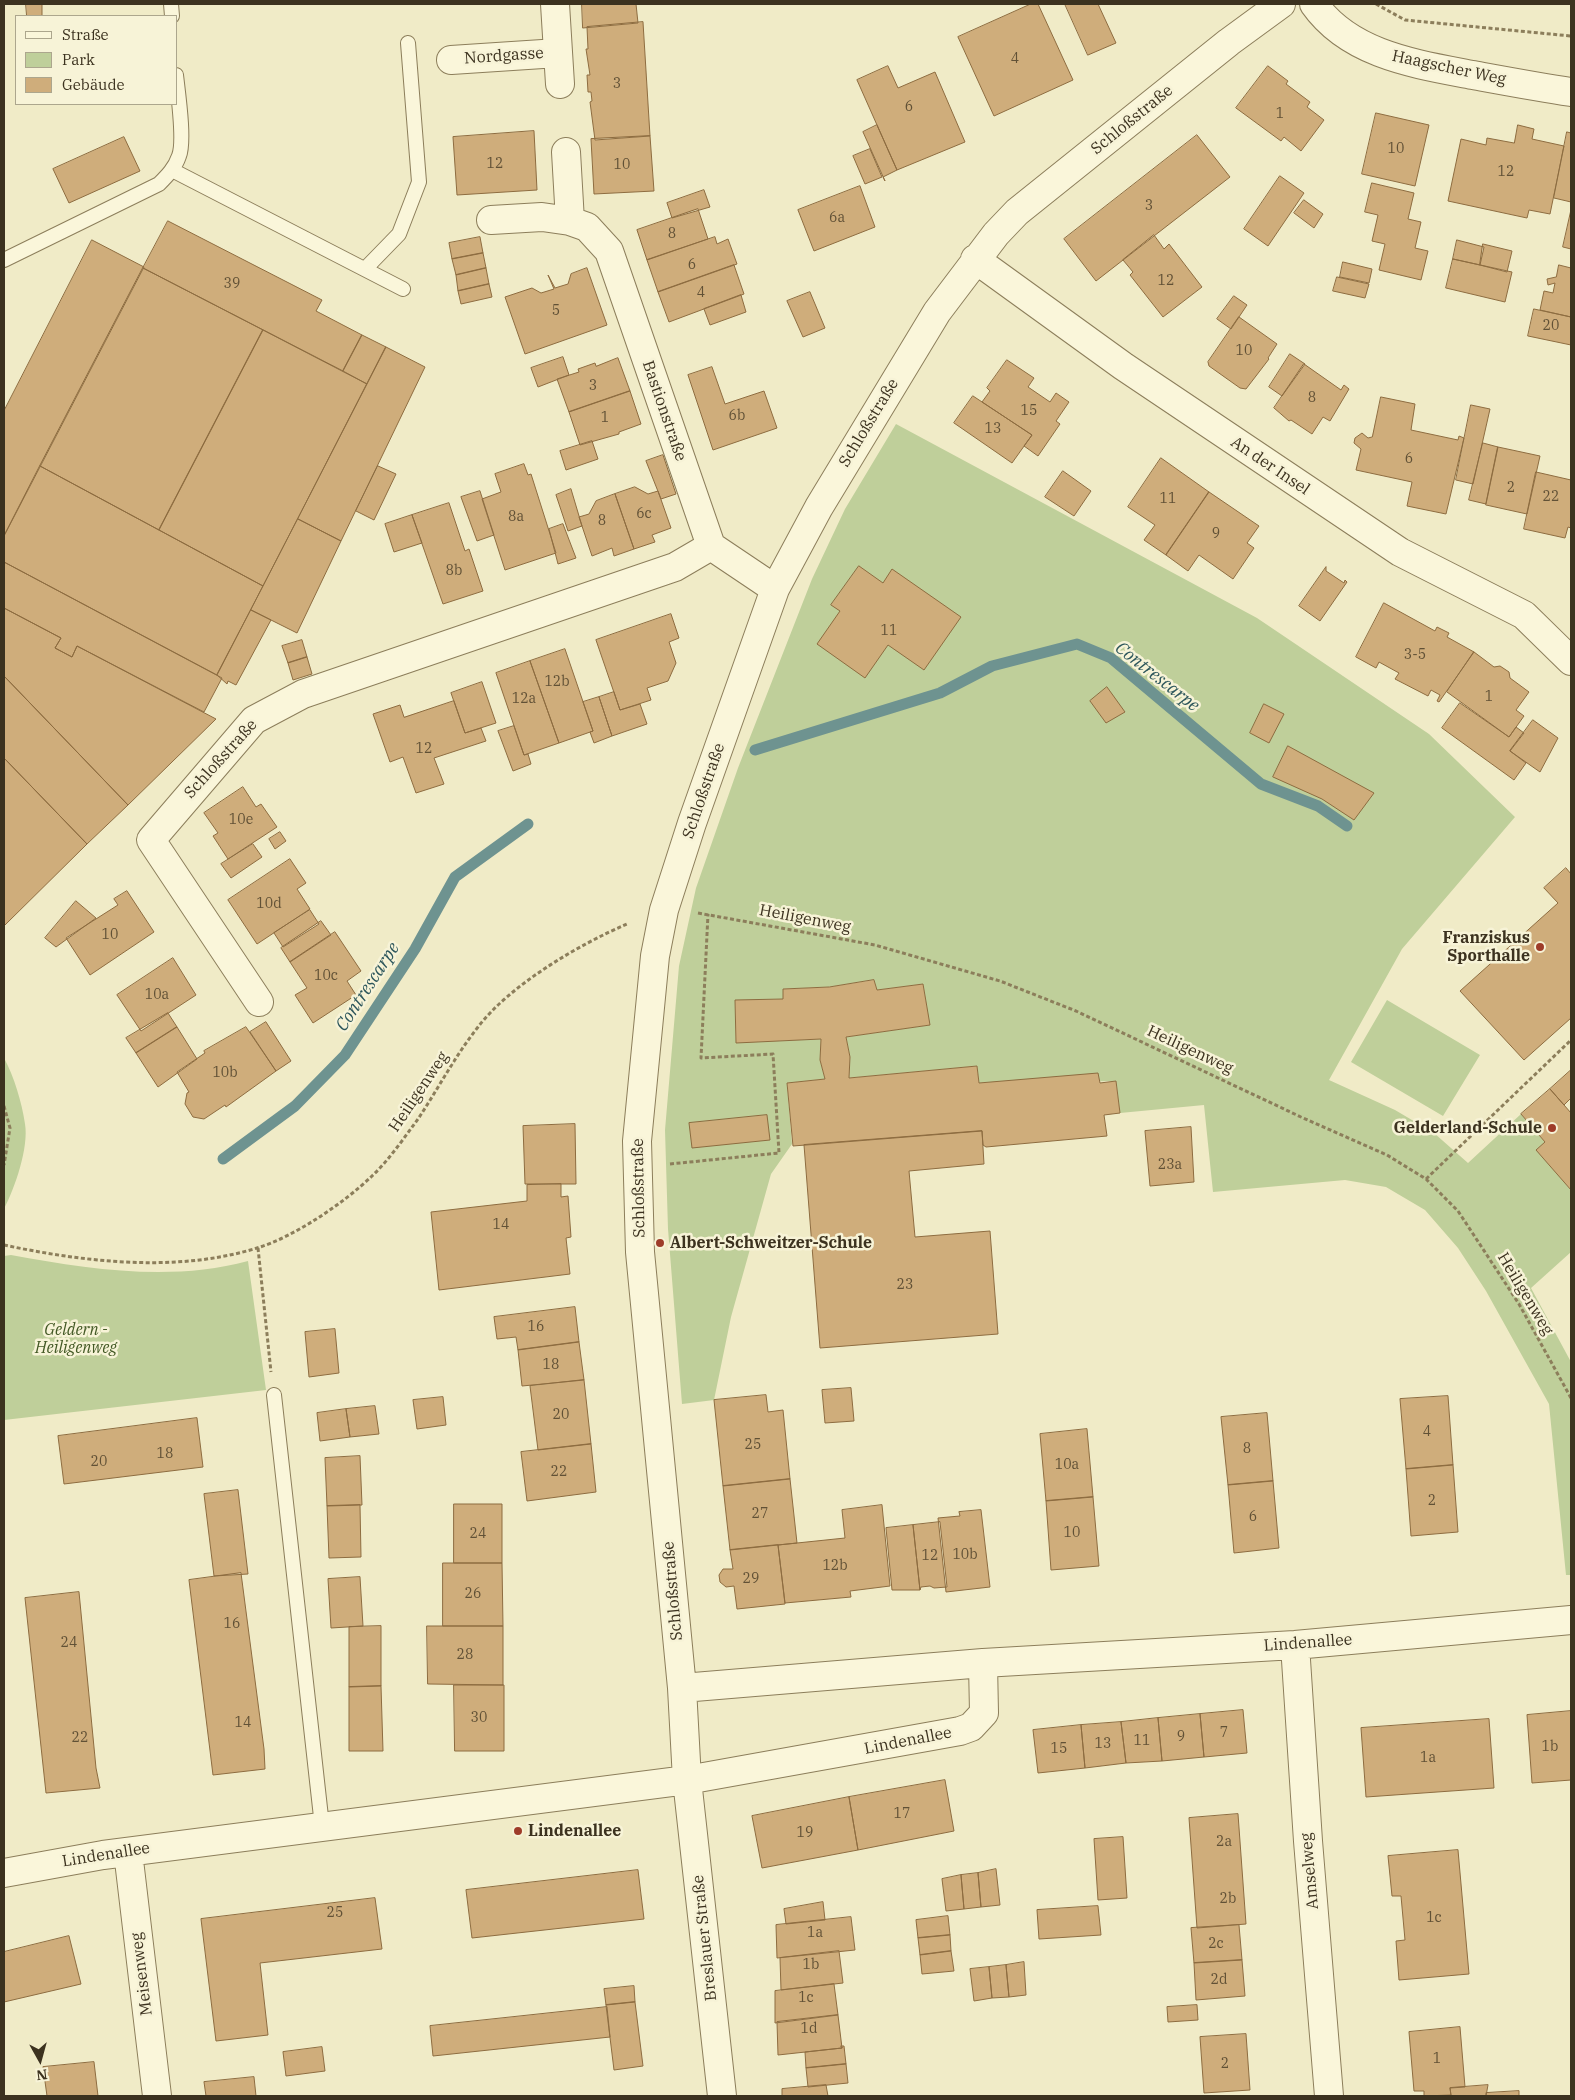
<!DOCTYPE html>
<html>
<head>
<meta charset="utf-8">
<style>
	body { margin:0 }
	#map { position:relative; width:1575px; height:2100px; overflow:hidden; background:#f0ebc7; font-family:"IBM Plex Serif",serif }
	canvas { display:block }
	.frame { position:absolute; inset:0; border:5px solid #3c321f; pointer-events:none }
	.legend { position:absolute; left:15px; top:15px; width:162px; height:90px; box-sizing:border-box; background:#f7f3d7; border:1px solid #aca68d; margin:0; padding:6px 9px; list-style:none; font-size:15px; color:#3c321f }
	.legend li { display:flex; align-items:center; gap:10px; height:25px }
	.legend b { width:25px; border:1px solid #aca68d }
	.north { position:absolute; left:15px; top:2035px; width:50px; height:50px; -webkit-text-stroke:4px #f7f3d7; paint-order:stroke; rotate:173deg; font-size:14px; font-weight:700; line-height:20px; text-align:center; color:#3c321f }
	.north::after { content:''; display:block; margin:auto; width:18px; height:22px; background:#3c321f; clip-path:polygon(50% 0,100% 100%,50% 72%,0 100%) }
</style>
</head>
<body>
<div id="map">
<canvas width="1575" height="2100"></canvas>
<div class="frame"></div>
<ul class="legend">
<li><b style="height:6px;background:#faf6da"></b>Straße</li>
<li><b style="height:14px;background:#bfcf9a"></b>Park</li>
<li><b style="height:14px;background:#cfad7b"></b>Gebäude</li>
</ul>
<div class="north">N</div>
</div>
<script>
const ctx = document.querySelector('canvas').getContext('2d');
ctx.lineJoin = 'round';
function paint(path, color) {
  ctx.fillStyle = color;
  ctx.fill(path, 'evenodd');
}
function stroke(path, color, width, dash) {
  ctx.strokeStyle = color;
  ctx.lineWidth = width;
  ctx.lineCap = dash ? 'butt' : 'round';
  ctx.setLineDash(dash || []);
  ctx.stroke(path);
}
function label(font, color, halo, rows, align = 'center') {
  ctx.font = font + ' "IBM Plex Serif",serif';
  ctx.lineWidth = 5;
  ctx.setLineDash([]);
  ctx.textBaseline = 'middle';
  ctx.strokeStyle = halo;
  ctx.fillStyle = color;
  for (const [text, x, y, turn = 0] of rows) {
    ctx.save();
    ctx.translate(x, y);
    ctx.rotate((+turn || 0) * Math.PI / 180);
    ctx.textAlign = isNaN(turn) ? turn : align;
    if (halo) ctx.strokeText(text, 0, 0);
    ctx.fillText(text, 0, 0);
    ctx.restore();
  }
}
paint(new Path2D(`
	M896,424L1257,618L1429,734L1515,817L1402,949L1329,1080L1395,1110L1434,1133L1468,1163L1521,1114L1545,1142L1537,1150L1571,1190V1252L1531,1288L1571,1362V1575H1566L1549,1404L1486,1291L1458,1248L1425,1210L1386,1187L1345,1180L1213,1192L1204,1105L1120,1113L1116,1081L979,1083L977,1066L849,1078L850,1057L846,1037L929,1025L923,984L877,990L874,980L829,987L783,989V999L735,1001L736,1042L821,1039L820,1060L825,1079L787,1083L792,1144L771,1174L731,1317L714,1400L682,1404L668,1229L665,1130L679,966L696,888L738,768L812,579L845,509Z
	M1387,1000L1480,1055L1443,1116L1351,1062Z
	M4,1058C14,1076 22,1103 25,1124C29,1147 15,1188 4,1209Z
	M11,1255C87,1269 171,1282 248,1261L266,1390L4,1420V1256Z`), '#bfcf9a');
stroke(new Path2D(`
	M755,750L940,693L992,666L1077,644L1111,658L1261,784L1318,806L1347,826
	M223,1159L295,1106L345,1055L415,949L455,877L528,824`), '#6e9390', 11);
const building = new Path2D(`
	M26,4H42V16H27Z
	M582,4H636L638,23L583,28Z
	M1031,4H1038L1073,80L994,116L958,37Z
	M1065,4H1098L1116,43L1088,55Z
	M643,22L650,136L595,140L590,102L592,101L591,92H588L587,75H590L586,49H588L587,27Z
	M888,66L898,88L935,72L965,142L897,170L857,80Z
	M1268,66L1288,81L1286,84L1310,102L1307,107L1324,120L1301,151L1284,137L1281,141L1236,108Z
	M1376,113L1429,125L1415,186L1362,174Z
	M877,125L897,170L883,177L885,181L863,132Z
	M1518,125L1534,129L1532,139L1564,146L1550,214L1529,210L1527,218L1448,201L1461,139L1486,145L1487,138L1514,143Z
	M534,131L537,190L457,195L453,137Z
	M1567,132L1571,133V202L1554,198Z
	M1197,135L1230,177L1096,281L1064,239Z
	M650,136L654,191L594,194L591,139Z
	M124,137L140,171L69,203L53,169Z
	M870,149L882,177L865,184L853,156Z
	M1280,176L1304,193L1268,246L1244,229Z
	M1372,183L1414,193L1408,219L1421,222L1415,248L1428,251L1421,280L1379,270L1385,244L1372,241L1378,215L1365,212Z
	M860,186L875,227L814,251L798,210Z
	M704,190L710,207L672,218L667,203Z
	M1304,200L1323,214L1314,228L1294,213Z
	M698,209L708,239L647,260L637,230Z
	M1571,210V249L1563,247Z
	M168,221L322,300L316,311L362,335L343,371L143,268Z
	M1154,235L1164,249L1169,244L1202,287L1163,317L1130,275L1133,272L1123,260Z
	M480,237L483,253L452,259L449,243Z
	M715,237L717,244L728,239L737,264L658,292L647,260Z
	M92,240L144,267L4,536V411Z
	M1457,240L1484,247L1480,265L1453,259Z
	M1483,244L1512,251L1507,272L1480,265Z
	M483,253L486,268L456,275L452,259Z
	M1453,259L1512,272L1505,302L1446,288Z
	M1343,262L1372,269L1369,283L1340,277Z
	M734,265L744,294L669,322L658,292Z
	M1559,265L1571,268V317L1540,310L1544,291L1553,293L1555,283L1548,285L1547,279L1556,277Z
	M143,268L263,330L159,530L40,466Z
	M486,268L489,284L458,291L456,275Z
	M587,268L607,325L525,354L505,297L532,288L541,293L554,289L548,275L555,288L568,284L571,274Z
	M1337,277L1369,284L1365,298L1333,291Z
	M489,284L492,297L461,304L458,291Z
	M810,292L825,328L803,337L787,301Z
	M741,295L746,312L710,325L704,309Z
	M1234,296L1247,305L1231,329L1217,319Z
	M1534,309L1571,317V345L1528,336Z
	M1239,317L1277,344L1268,358L1269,359L1246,389L1240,388L1209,366L1208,362Z
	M263,330L367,384L263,586L159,530Z
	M362,335L386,347L367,384L343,371Z
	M386,347L425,367L341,541L298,519Z
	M1290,354L1305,364L1282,396L1269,387Z
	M563,357L569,375L538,387L531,368Z
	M618,358L630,391L569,412L557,379L579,372L578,369L595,363L596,366Z
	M1007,360L1034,378L1028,387L1050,402L1056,393L1069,402L1056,421L1060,424L1038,456L1024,446L1032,435L982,402L990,391L987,388Z
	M1304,364L1341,390L1344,385L1349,389L1330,421L1323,417L1312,434L1291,420L1289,421L1274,408Z
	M712,367L725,404L764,391L777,428L713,450L688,375Z
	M630,391L641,424L619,432V434L580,445L569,412Z
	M973,396L1032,435L1012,463L954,423Z
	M1381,397L1415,404L1411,430L1458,440L1459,436L1464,438L1446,514L1407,506L1412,482L1356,470L1361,449L1354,443L1355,438L1362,433L1368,438L1372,437Z
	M1471,405L1490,409L1473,484L1456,480Z
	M592,441L598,459L566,470L560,451Z
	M1483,443L1498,447L1486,504L1469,500Z
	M1498,447L1540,456L1527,514L1486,505Z
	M663,455L676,494L661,499L646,461Z
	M1161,458L1209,492L1166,555L1144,540L1155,525L1128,507Z
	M524,464L528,475L531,474L556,553L505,570L482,499L501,492L495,474Z
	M40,466L263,586L217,675L4,562V536Z
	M378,466L396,474L374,520L356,511Z
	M1063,471L1091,491L1074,516L1045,497Z
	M1536,472L1571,480V528L1568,527L1565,538L1524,529Z
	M635,487L648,494L658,491L671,528L652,535L655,542L634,549L615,494Z
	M571,489L582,526L568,531L556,495Z
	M480,491L494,535L477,541L461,497Z
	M1209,492L1259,526L1247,543L1254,548L1233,579L1199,555L1188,571L1166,555Z
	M615,494L634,549L614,556L612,548L592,556L579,517L589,514L596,501Z
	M449,503L465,551L469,549L483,591L443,604L412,515Z
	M412,515L422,543L394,552L385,524Z
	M298,519L341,541L297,633L251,610Z
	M563,524L576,558L558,564L549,529Z
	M4,562L222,678L204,712L77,646L72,657L55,648L61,638L4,608Z
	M859,566L883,583L892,569L961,617L924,670L888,645L865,678L817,644L840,611L831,605Z
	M1326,567V571L1344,583L1345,580L1347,582L1320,621L1299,606Z
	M1384,603L1435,631L1437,627L1449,633L1447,637L1474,652L1439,702L1437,701L1440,695L1431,690L1428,696L1395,679L1399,673L1379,662L1376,668L1356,657Z
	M4,608L61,638L55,648L72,657L77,646L216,719L128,805L4,676Z
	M251,610L271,620L236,685L228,681L227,684L217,675Z
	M671,614L679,638L669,642L676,663L668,681L647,688L651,700L620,710L596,640Z
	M302,640L307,657L288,663L282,646Z
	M565,649L593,731L559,743L530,661Z
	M1474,652L1494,667L1500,666L1509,672L1510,678L1529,692L1516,710L1524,716L1509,737L1447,692Z
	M307,657L312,674L293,680L288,663Z
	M530,661L559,743L524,755L496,673Z
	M4,676L128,805L87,844L4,758Z
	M482,682L496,723L465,733L451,693Z
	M1107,687L1125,712L1106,723L1090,701Z
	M614,692L620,710L640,704L647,724L612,736L599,697Z
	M599,697L612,736L594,743L590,732L593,731L583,702Z
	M454,701L465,733L481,728L486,741L434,758L444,784L416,793L403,757L390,762L373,714L400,705L404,717Z
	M1460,703L1509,737L1516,727L1524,733L1510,751L1526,763L1514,780L1442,728Z
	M1264,704L1284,714L1269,743L1250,733Z
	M1533,720L1558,738L1540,772L1510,751Z
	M514,726L524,755L528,754L531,764L513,771L498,731Z
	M1288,746L1374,793L1354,820L1322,799L1273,777Z
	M4,758L87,844L4,926Z
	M243,787L256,807L261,804L277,827L228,859L213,836L218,833L204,813Z
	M280,832L286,841L275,849L269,839Z
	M253,844L262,857L231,878L221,864Z
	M290,859L306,883L297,889L310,909L257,944L228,900Z
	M1566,868L1571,874V1018L1524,1060L1460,991L1558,903L1544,888Z
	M127,891L154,932L90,975L66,938L118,905L114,899Z
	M76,901L96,918L56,947L45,938Z
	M310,910L319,924L283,947L274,933Z
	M321,921L331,935L290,962L281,948Z
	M335,932L361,971L347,981L356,995L313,1023L295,995L307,988L290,962Z
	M173,958L196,995L141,1031L117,995Z
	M874,980L877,990L923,984L930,1025L846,1037L850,1057L849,1078L977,1066L979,1083L1098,1073L1100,1083L1116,1081L1120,1113L1104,1115L1107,1136L986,1147L983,1145L982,1131L793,1146L787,1083L825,1079L820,1060L821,1039L736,1043L735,1000L783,999V989L829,987Z
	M168,1013L177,1027L136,1053L126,1038Z
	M266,1022L291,1061L276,1071L250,1032Z
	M177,1027L197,1059L158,1087L136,1053Z
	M246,1027L276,1071L226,1107L225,1105L204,1119L193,1117L185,1104L187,1093L189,1092L177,1072L205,1053L204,1051Z
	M1571,1070V1098L1564,1105L1550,1089Z
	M1550,1089L1571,1113V1190L1536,1150L1545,1142L1521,1114Z
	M767,1115L770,1140L692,1148L689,1123Z
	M575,1124L576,1184H525L523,1126Z
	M1191,1127L1194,1182L1150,1186L1145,1131Z
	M982,1131L984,1164L909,1171L915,1237L990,1231L998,1334L820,1348L804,1145Z
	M561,1184V1197L568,1196L571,1237L566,1238L570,1274L439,1290L431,1212L527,1201V1185Z
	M575,1307L579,1342L518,1350L516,1337L497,1339L494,1317Z
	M335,1329L339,1373L309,1377L305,1332Z
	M579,1342L584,1380L522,1386L518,1350Z
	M584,1380L591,1444L538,1450L530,1386Z
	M851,1388L854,1421L825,1423L822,1390Z
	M766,1395L768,1412L783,1410L790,1479L723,1486L714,1400Z
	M1448,1396L1453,1465L1406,1469L1400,1399Z
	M443,1397L446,1425L417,1429L413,1400Z
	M375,1406L379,1434L350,1437L346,1409Z
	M346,1409L350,1437L320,1441L317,1413Z
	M1267,1413L1273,1481L1228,1485L1221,1417Z
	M197,1418L203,1467L64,1484L58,1436Z
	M1087,1429L1093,1497L1046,1501L1040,1434Z
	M591,1444L596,1492L527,1501L521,1452Z
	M360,1456L362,1505L327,1506L325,1458Z
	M1453,1465L1458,1532L1411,1536L1406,1469Z
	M790,1479L797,1543L730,1550L723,1486Z
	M1273,1481L1279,1548L1234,1553L1228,1485Z
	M238,1490L248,1574L214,1576L204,1494Z
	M1093,1497L1099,1566L1051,1570L1046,1501Z
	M454,1504H502V1563H454Z
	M360,1505L361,1557L329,1558L327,1506Z
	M882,1505L890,1586L850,1591L851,1597L785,1603L778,1545L845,1538L842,1510Z
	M981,1510L990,1587L946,1592L938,1518L960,1516L959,1512Z
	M940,1522L947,1587L934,1588L930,1586L921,1587L920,1590L913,1525Z
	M913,1525L920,1590H892L886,1528Z
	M778,1545L785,1604L737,1609L734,1586L726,1587L720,1582L719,1575L723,1569H733L730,1550Z
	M443,1563H502L503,1626H443Z
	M241,1573L264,1749L265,1769L213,1775L189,1580Z
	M360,1577L363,1626L331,1628L328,1579Z
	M79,1592L96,1768L100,1788L46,1793L25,1598Z
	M381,1626V1686L349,1687V1627Z
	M427,1626H503V1685L428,1684Z
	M454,1685H504V1751H455Z
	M381,1686L383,1751H349V1687Z
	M1243,1710L1247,1753L1204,1757L1200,1714Z
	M1571,1711V1780L1532,1783L1527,1715Z
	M1200,1714L1204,1757L1162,1761L1158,1718Z
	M1158,1718L1162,1761L1126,1763L1121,1722Z
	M1489,1719L1494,1788L1366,1797L1361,1728Z
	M1121,1722L1126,1763L1085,1768L1081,1725Z
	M1081,1725L1085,1768L1038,1773L1033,1730Z
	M945,1780L954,1831L858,1850L849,1797Z
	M849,1797L858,1850L762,1868L752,1816Z
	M1238,1814L1246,1924L1197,1928L1189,1818Z
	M1123,1837L1127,1898L1098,1900L1094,1839Z
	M1458,1850L1469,1974L1399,1980L1396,1941L1405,1940L1401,1896H1392L1388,1856Z
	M996,1869L1000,1905L981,1907L978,1873Z
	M638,1870L644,1919L472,1938L466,1890Z
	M978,1873L981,1907L964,1909L961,1875Z
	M961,1875L964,1909L946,1911L942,1879Z
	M375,1898L382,1949L260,1963L268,2035L216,2041L201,1919Z
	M823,1902L825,1920L786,1924L784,1909Z
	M1098,1906L1101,1935L1039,1939L1037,1910Z
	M948,1916L950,1935L918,1938L916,1920Z
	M851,1917L855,1950L777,1958L776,1925Z
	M1239,1925L1242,1960L1194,1963L1191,1928Z
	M950,1935L951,1951L920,1955L918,1938Z
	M69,1936L81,1984L4,2002V1952Z
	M839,1951L843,1983L781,1990L780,1958Z
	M951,1951L954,1971L922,1974L920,1955Z
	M1242,1960L1245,1996L1196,2000L1194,1963Z
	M1024,1962L1026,1995L1009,1997L1006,1965Z
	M1006,1965L1009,1997L992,1998L989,1967Z
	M989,1967L992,1998L974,2001L970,1969Z
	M834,1984L838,2015L775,2023V1991Z
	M634,1986L635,2002L606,2005L604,1989Z
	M635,2002L643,2066L614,2070L606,2005Z
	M1197,2005L1198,2020L1168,2022L1167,2007Z
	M607,2007L610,2037L433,2056L430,2026Z
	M838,2015L842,2048L778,2055L777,2022Z
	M1460,2027L1465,2087L1450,2088L1451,2095L1424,2096V2091H1414L1409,2032Z
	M1246,2034L1250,2090L1204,2093L1200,2037Z
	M841,2046H844L846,2064L806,2068L805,2052L842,2048Z
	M322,2047L325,2071L286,2076L283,2052Z
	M94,2062L98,2096H47L43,2067Z
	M846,2064L848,2083L808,2087L806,2068Z
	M254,2077L256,2096H206L204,2082Z
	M826,2085L828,2096H782V2089Z
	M1488,2085L1486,2096H1451L1450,2088Z
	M1519,2091V2096H1486V2093Z`);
paint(building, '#cfad7b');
stroke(building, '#8d6c40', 1);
const lane = new Path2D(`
	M171,4L172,16
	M172,170L403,289
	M4,260L159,184C167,176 175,168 179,156C185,141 178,93 176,75
	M365,269L399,234L419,182L408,43
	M274,1395L322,1826`);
const street = new Path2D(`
	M555,4L560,84
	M1314,4C1350,55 1416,64 1473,75C1506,81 1538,87 1571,92
	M451,60L558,53
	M566,152L570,221L587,227L609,251L711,546L775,589
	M491,220L542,217L570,221
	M975,259L1123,366L1400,552L1524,615L1571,661
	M259,1002L151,840L254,720L303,694L675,567L711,546
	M1295,1645L1308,1841L1329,2096
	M682,1688L983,1663L1295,1645L1571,1620
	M128,1852L157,2096
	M4,1873L103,1855L687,1780L960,1731L971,1727L984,1713L983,1663
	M722,2096L687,1780L682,1688L640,1252L637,1141L655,956L664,910L692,823L775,589L819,507L937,312L996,234L1017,212L1229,42L1281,4`);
stroke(lane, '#8c7e5b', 16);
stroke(street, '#8c7e5b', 30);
stroke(new Path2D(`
	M1376,4L1405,20L1571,36
	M698,913L875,945L1000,981L1076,1011L1301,1117L1387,1155L1426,1179L1458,1211L1519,1304L1571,1398
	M4,1106L10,1128L4,1165
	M670,1164L779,1153L773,1054L701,1058L708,914
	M1426,1179L1571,1040
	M4,1245C84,1262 177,1273 257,1248C294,1237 344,1203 372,1176C389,1160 404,1138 418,1119C438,1089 455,1056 478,1027C510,985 578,945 627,924
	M258,1248L271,1372`), '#8c7e5b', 3, [4, 2.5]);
stroke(lane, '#faf6da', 14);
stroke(street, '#faf6da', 28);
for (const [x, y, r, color] of [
	[1540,947,5,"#9e3c29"],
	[1552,1128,5,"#9e3c29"],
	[660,1243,5,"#9e3c29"],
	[518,1831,5,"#9e3c29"]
]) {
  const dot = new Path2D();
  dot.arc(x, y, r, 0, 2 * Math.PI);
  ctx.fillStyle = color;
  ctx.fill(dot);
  stroke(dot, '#f7f3d7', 2);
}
label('14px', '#615136', null, [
	["4",1015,59],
	["3",617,84],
	["6",909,107],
	["1",1280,114],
	["10",1396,149],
	["12",495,164],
	["10",622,165],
	["12",1506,172],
	["3",1149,206],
	["6a",837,218],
	["8",672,234],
	["6",692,265],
	["12",1166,281],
	["39",232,284],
	["4",701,293],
	["5",556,311],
	["20",1551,326],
	["10",1244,351],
	["3",593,386],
	["8",1312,398],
	["15",1029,411],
	["6b",737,416],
	["1",605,418],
	["13",993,429],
	["6",1409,459],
	["2",1511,488],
	["22",1551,497],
	["11",1168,499],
	["6c",644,514],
	["8a",516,517],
	["8",602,521],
	["9",1216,534],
	["8b",454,571],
	["11",889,631],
	["3-5",1415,655],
	["12b",557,682],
	["1",1489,697],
	["12a",524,699],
	["12",424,749],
	["10e",241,820],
	["10d",269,904],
	["10",110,935],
	["10c",326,976],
	["10a",157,995],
	["10b",225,1073],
	["23a",1170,1165],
	["14",501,1225],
	["23",905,1285],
	["16",536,1327],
	["18",551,1365],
	["20",561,1415],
	["4",1427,1432],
	["25",753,1445],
	["8",1247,1449],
	["18",165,1454],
	["20",99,1462],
	["10a",1067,1465],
	["22",559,1472],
	["2",1432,1501],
	["27",760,1514],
	["6",1253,1517],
	["10",1072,1533],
	["24",478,1534],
	["10b",965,1555],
	["12",930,1556],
	["12b",835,1566],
	["29",751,1579],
	["26",473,1594],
	["16",232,1624],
	["24",69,1643],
	["28",465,1655],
	["30",479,1718],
	["14",243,1723],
	["7",1224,1733],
	["9",1181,1737],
	["22",80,1738],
	["11",1142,1741],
	["13",1103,1744],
	["1b",1550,1747],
	["15",1059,1749],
	["1a",1428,1758],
	["17",902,1814],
	["19",805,1833],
	["2a",1224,1842],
	["2b",1228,1899],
	["25",335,1913],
	["1c",1434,1918],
	["1a",815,1933],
	["2c",1216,1944],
	["1b",811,1965],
	["2d",1219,1980],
	["1c",806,1998],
	["1d",809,2029],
	["1",1437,2059],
	["2",1225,2064]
]);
label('16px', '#3c321f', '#f7f3d7', [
	["Nordgasse",504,56,-4],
	["Haagscher Weg",1449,68,12],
	["Schloßstraße",1132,120,-39],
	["Bastionstraße",664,411,71],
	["Schloßstraße",869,423,-59],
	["An der Insel",1270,466,34],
	["Schloßstraße",221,759,-48],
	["Schloßstraße",704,791,-71],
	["Heiligenweg",805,919,11],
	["Heiligenweg",1190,1050,25],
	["Heiligenweg",419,1092,-56],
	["Schloßstraße",639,1188,-91],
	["Heiligenweg",1525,1294,59],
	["Schloßstraße",673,1591,-95],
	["Lindenallee",1308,1643,-4],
	["Lindenallee",908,1741,-11],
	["Lindenallee",106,1855,-9],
	["Amselweg",1310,1871,-95],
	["Breslauer Straße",705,1938,-96],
	["Meisenweg",142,1974,-97]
]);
label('bold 16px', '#3c321f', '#f7f3d7', [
	["Franziskus",1530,938],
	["Sporthalle",1530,956],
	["Gelderland-Schule",1542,1128],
	["Albert-Schweitzer-Schule",670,1243,"left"],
	["Lindenallee",528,1831,"left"]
], 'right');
label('italic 16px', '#435925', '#f7f3d7', [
	["Geldern -",76,1330],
	["Heiligenweg",76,1348]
]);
label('italic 18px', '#2e575c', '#f7f3d7', [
	["Contrescarpe",1157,677,38],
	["Contrescarpe",368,987,-57]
]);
</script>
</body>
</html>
